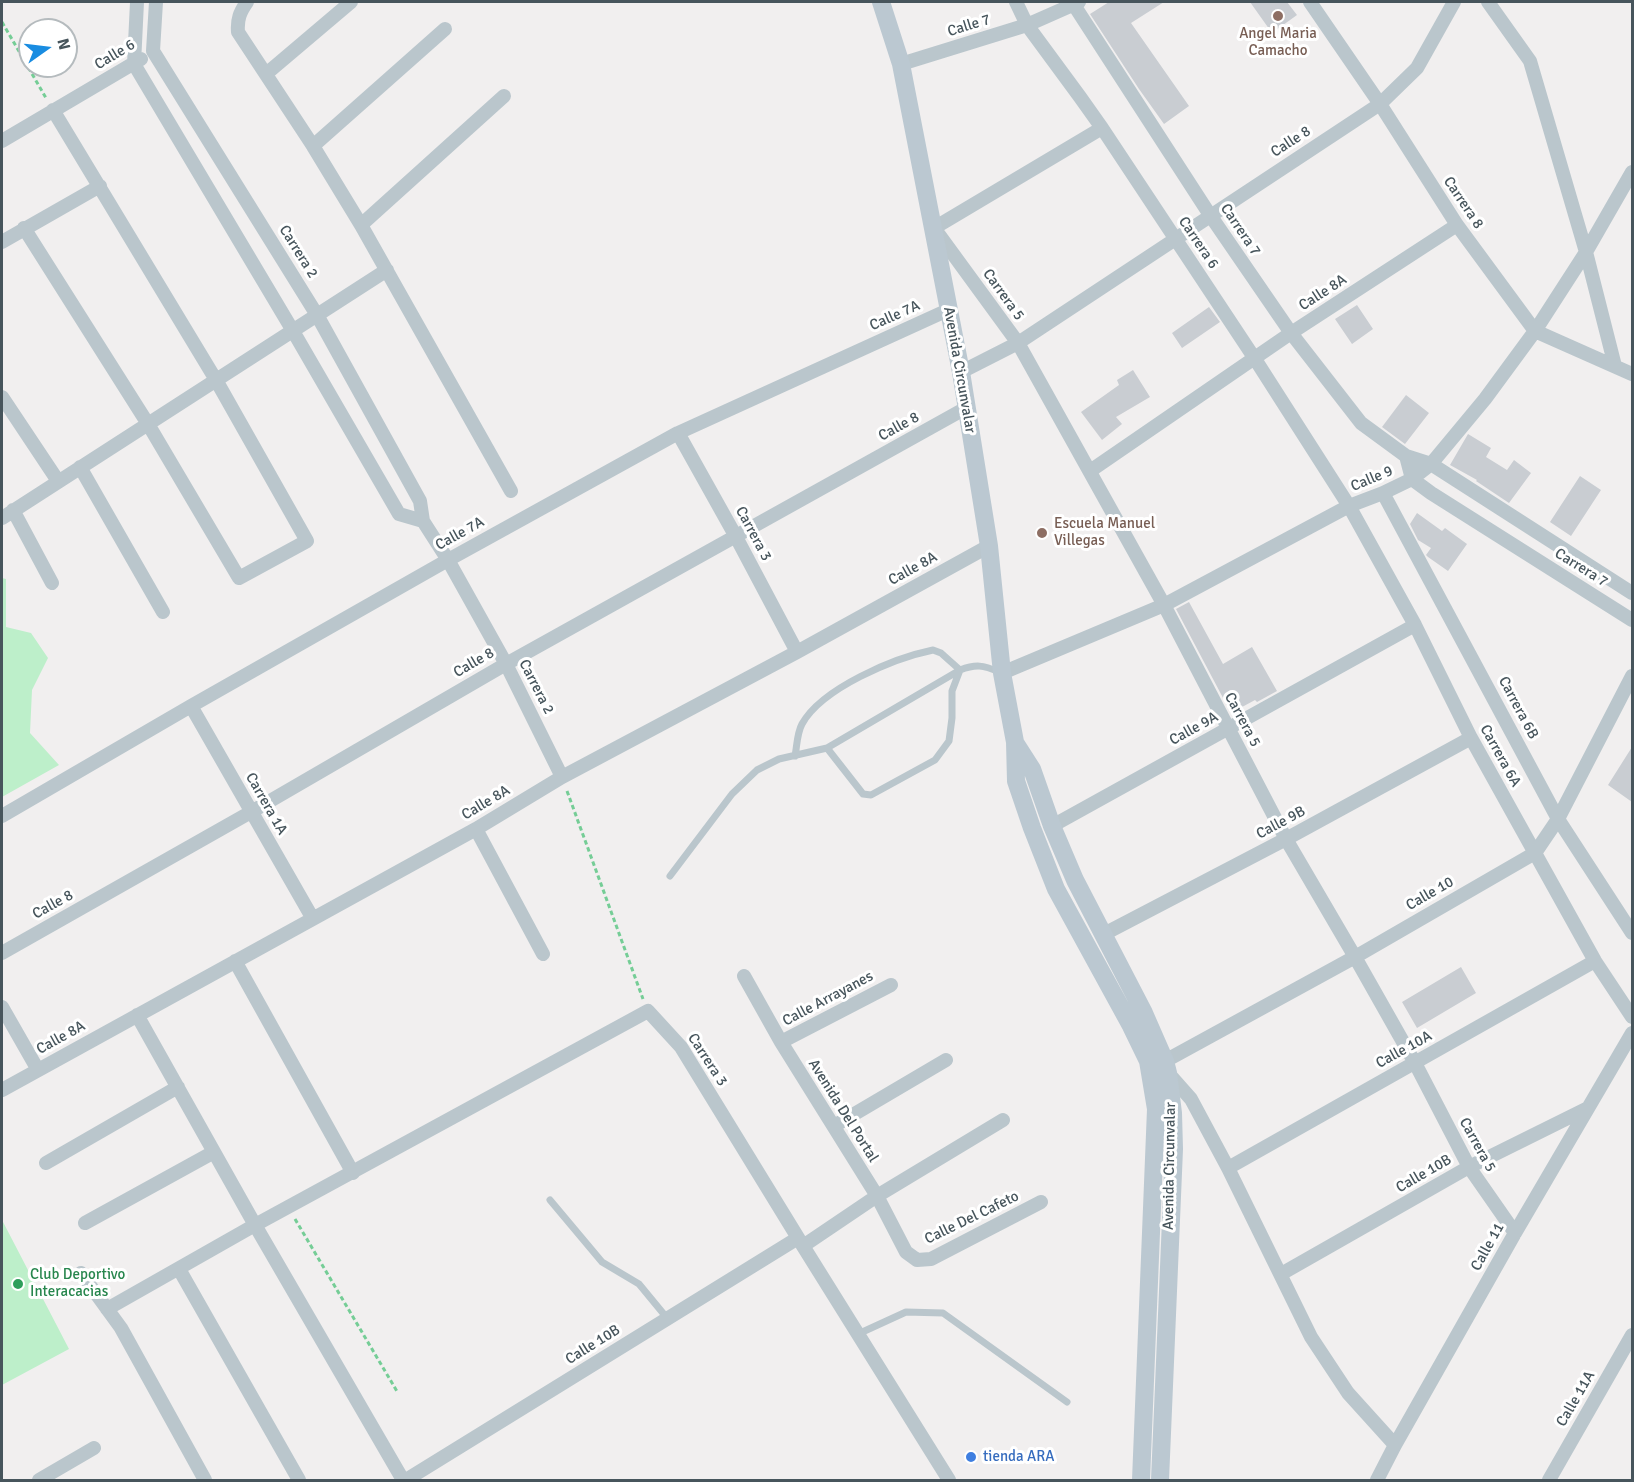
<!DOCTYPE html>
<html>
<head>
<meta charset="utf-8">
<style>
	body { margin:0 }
	#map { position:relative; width:1634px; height:1482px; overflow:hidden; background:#f1efef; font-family:Signika,sans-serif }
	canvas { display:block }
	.frame { position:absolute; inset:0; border:3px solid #47555c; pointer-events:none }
	.north { position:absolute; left:18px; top:18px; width:60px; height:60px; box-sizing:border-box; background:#fff; border:2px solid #b5bbbe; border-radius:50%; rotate:76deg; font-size:16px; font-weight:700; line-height:24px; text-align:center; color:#47555c }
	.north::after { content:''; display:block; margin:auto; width:21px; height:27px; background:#198ce1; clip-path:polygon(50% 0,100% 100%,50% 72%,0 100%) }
</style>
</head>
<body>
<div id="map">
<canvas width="1634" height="1482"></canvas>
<div class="frame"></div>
<div class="north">N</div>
</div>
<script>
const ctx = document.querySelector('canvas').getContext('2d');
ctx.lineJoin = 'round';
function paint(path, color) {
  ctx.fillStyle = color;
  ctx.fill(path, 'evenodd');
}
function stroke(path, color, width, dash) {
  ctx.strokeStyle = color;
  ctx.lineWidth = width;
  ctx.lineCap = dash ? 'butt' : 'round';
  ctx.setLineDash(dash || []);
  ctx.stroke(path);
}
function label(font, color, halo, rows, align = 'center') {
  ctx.font = font + ' Signika,sans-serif';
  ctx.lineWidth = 6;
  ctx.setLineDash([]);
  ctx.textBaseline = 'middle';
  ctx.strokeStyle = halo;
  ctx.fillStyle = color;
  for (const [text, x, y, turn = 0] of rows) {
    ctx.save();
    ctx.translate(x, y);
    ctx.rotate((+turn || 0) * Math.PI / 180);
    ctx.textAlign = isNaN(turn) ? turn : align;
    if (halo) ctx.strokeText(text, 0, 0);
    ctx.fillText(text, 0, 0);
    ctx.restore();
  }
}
paint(new Path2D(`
	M2,578L6,579V627L31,633L48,658L32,690L30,733L59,765L2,797Z
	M2,1220L69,1349L2,1385Z`), '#bdefca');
paint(new Path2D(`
	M1109,2H1164L1131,23L1189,106L1164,124L1139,89L1090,14Z
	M1250,2H1287L1297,15L1272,33Z
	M1357,305L1373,329L1352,344L1335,319Z
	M1209,307L1220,322L1182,348L1172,333Z
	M1133,370L1150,397L1116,417L1122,424L1102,440L1081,412L1119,385L1117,380Z
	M1406,395L1429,413L1405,444L1382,427Z
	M1468,434L1491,448L1486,457L1507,470L1514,460L1531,473L1509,503L1476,481L1477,480L1450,465Z
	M1580,476L1601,490L1571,536L1550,522Z
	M1417,513L1442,531L1445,528L1467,544L1448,571L1428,557L1426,555L1431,548L1418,540L1410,524Z
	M1189,602L1223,664L1252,647L1277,691L1257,702L1255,700L1231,713L1176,609Z
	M1632,747V802L1608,785Z
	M1461,967L1476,993L1417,1028L1402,1002Z`), '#c9cdd2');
stroke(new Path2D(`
	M2,22L46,98
	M567,791L643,999
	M295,1219L398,1393`), '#75cd96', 3, [4.5, 3]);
stroke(new Path2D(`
	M795,756C797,746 797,733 802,724C822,688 894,658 933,650L941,653L960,670L952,691V718L949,741L935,760L871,795L863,794L827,748
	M670,876L732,794L757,770L779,759L827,748L960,670C976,664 983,665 999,672
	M550,1200L602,1262L639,1284L667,1318
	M858,1334L906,1312L943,1313L1067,1402`), '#bac6cc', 7);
stroke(new Path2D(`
	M137,2L134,64L293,331L399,514L423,521
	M156,2L153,51L317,315L420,501L423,521L448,560L506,664L562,777
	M247,2C240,12 237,19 238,32L313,146L361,225L511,491
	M1016,2L1027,25L1080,97L1102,128L1255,359L1349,506L1415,625L1471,738L1595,961L1632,1017
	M1072,2L1210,215L1291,333L1361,423L1406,456L1431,464L1632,593
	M1310,2L1380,104L1457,225L1535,331L1632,374
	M1488,2L1530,61L1586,252L1615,366
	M901,64L1027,25L1079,2
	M266,74L351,2
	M1102,128L934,228L1018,343L1164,605L1286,839L1355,957L1415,1063L1469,1167L1515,1233
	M2,141L141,59
	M313,146L445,29
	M361,225L504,96
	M24,228L148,424L239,578L307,541L216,380L53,110
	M2,242L100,186
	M961,372L1018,343L1380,104L1417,68L1454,2
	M2,397L58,481
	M678,433L735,535L797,652
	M1406,456L1412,479L1431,493L1632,620
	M80,467L163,612
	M1090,471L1291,333L1457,225
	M1383,493L1558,819L1632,933
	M13,510L52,583
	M2,518L387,270
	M1002,673L1164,605L1349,506L1383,493L1412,479L1431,464L1485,399L1535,331L1586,252L1632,172
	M191,706L313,919
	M2,816L191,706L448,560L678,433L948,310
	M1052,826L1415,625
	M476,829L543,954
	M1104,934L1286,839L1471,738
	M2,953L251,812L506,664L966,408
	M235,961L353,1173
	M744,976L781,1042L877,1196L906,1252L917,1260L931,1259L1041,1202
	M2,1007L38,1070
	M137,1015L255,1225L403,1480
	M781,1042L891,985
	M1165,1061L1355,957L1535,853L1558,819L1632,676
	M1168,1073L1191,1099L1228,1168L1311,1337L1348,1393L1395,1445
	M2,1090L476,829L562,777L797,652L989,546
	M834,1126L946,1060
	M46,1163L178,1087
	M1228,1168L1595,961
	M85,1223L214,1152
	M803,1246L877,1196L1003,1120
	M179,1269L299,1480
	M81,1273L121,1328L205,1480
	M1281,1274L1469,1167L1588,1108
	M107,1309L255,1225L648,1011L681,1047L803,1246L949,1480
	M39,1480L94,1448
	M406,1480L798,1238
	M1377,1480L1395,1445L1515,1233L1632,1033
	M1549,1480L1632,1335`), '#bac6cc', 14);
stroke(new Path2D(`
	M881,2L901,64L961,372L989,546L1002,673L1015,742L1016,781L1032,828L1056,889L1131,1026L1148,1061L1156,1109L1141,1480
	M1016,744L1032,769L1052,826L1075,880L1144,1013L1165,1061L1168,1073L1173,1113L1174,1149L1160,1480`), '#bbc8d1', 18);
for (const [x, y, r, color] of [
	[1278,16,6,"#8d6e63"],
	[1042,533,6,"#8d6e63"],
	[18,1284,6,"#2e9e5b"],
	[971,1457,6,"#3f7fe0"]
]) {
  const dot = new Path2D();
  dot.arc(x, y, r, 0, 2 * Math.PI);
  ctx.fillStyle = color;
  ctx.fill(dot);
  stroke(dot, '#fff', 2);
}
label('15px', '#47555c', '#fff', [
	["Calle 7",969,26,-17],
	["Calle 6",115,55,-31],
	["Calle 8",1291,142,-33],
	["Carrera 8",1463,203,56],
	["Carrera 7",1240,230,56],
	["Carrera 6",1198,243,56],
	["Carrera 2",298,252,58],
	["Calle 8A",1323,293,-33],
	["Carrera 5",1003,295,54],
	["Calle 7A",895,316,-24],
	["Avenida Circunvalar",959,370,80],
	["Calle 8",899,427,-29],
	["Calle 9",1372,479,-23],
	["Calle 7A",460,534,-29],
	["Carrera 3",753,534,62],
	["Carrera 7",1581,568,32],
	["Calle 8A",913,569,-29],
	["Calle 8",474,663,-30],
	["Carrera 2",536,687,63],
	["Carrera 6B",1518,708,62],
	["Carrera 5",1242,720,62],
	["Calle 9A",1194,729,-29],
	["Carrera 6A",1500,756,61],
	["Calle 8A",486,803,-31],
	["Carrera 1A",266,804,60],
	["Calle 9B",1281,823,-28],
	["Calle 10",1430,894,-30],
	["Calle 8",53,905,-29],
	["Calle Arrayanes",828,999,-28],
	["Calle 8A",61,1038,-29],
	["Calle 10A",1404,1050,-29],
	["Carrera 3",707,1060,57],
	["Avenida Del Portal",843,1111,58],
	["Carrera 5",1477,1145,61],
	["Avenida Circunvalar",1170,1166,-89],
	["Calle 10B",1424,1174,-30],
	["Calle Del Cafeto",972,1218,-26],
	["Calle 11",1488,1247,-61],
	["Calle 10B",593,1345,-32],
	["Calle 11A",1576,1399,-60]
]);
label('15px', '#785e54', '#fff', [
	["Angel Maria",1278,34],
	["Camacho",1278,51],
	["Escuela Manuel",1054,524,"left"],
	["Villegas",1054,541,"left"]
]);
label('15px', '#27864d', '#fff', [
	["Club Deportivo",30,1275],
	["Interacacias",30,1292]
], 'left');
label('15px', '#366cbe', '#fff', [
	["tienda ARA",983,1457]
], 'left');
</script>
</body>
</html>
